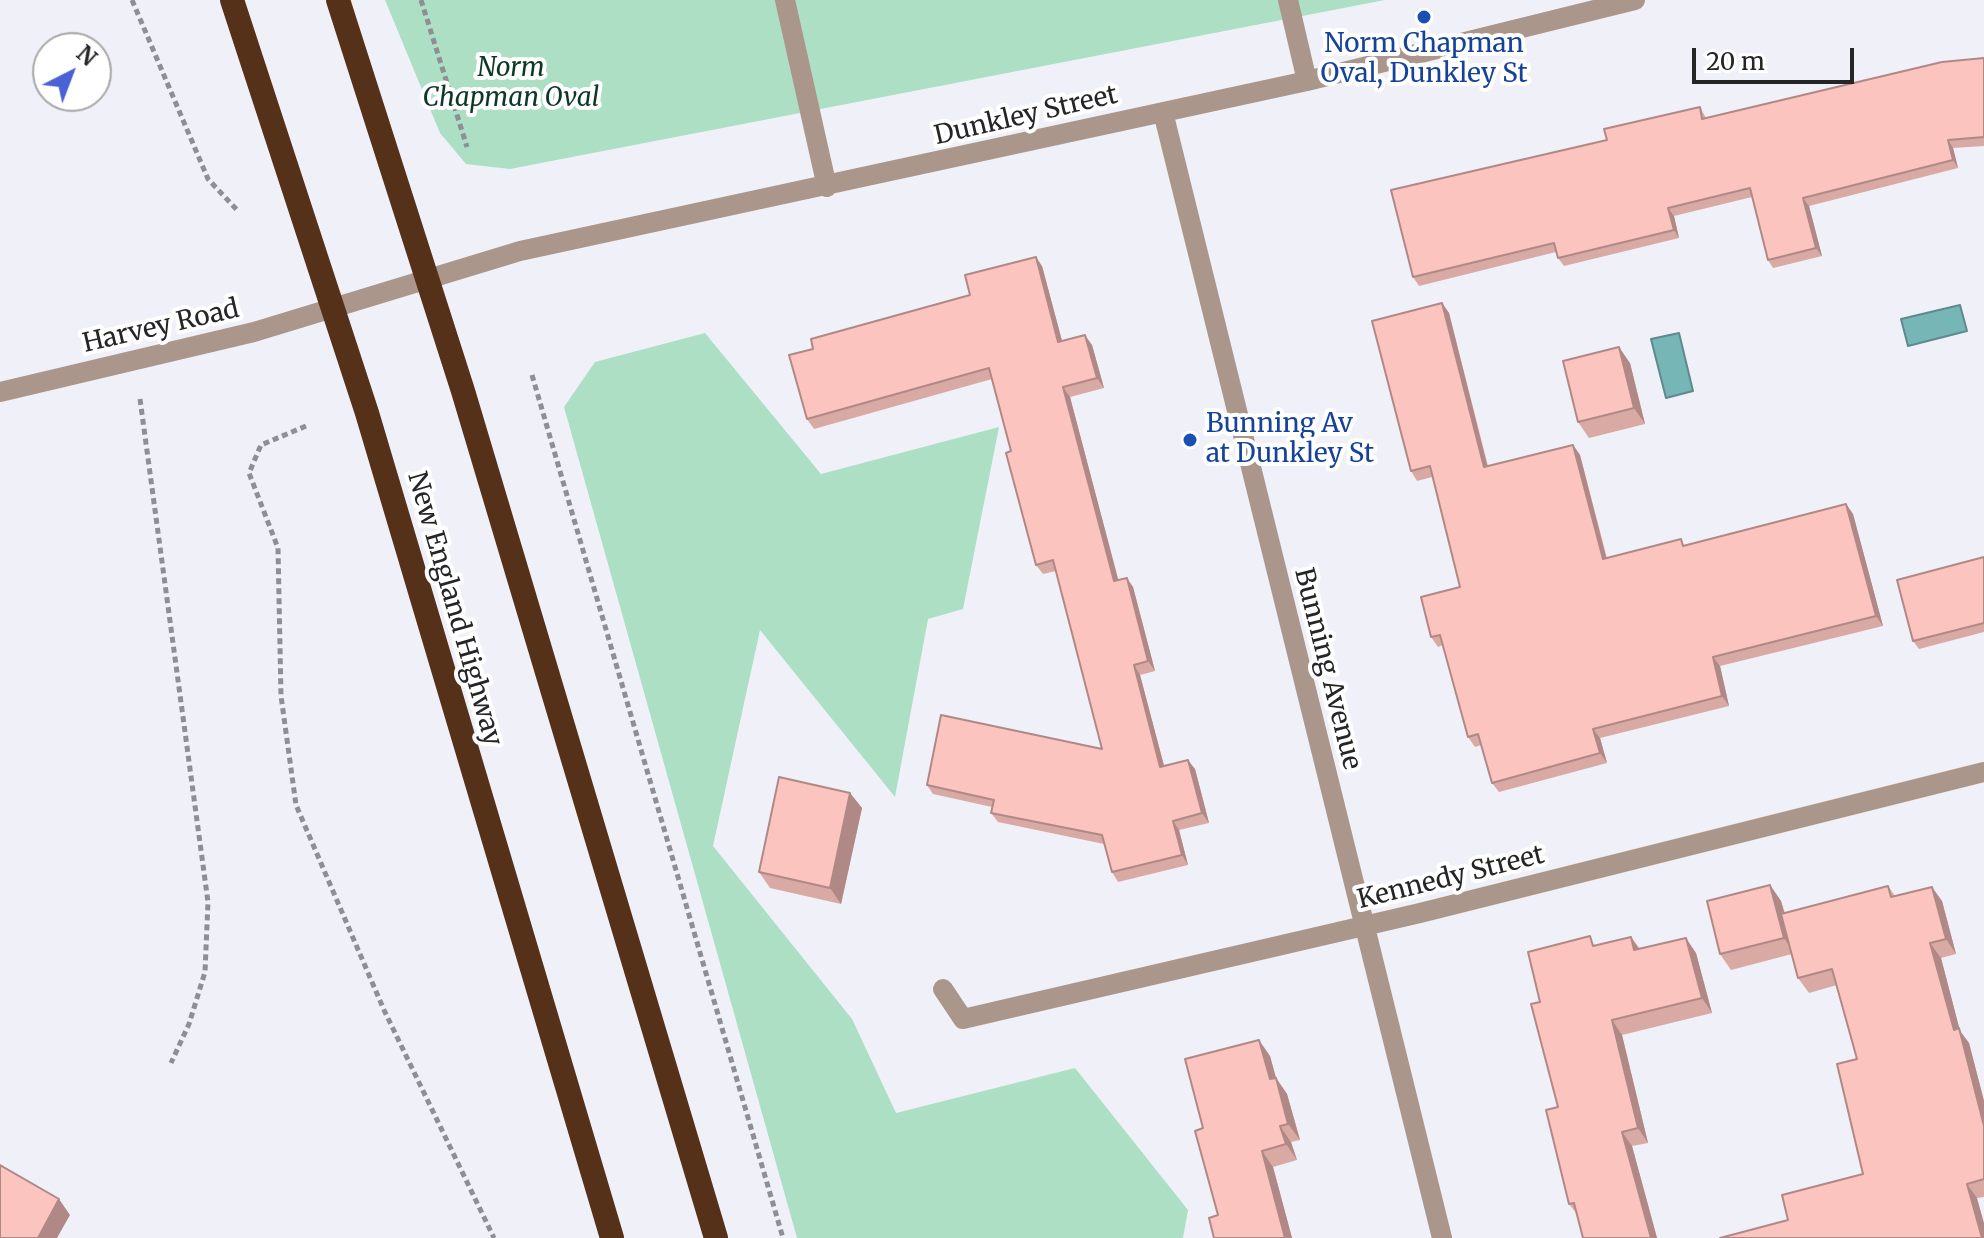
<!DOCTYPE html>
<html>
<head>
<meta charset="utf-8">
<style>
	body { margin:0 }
	#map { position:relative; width:1984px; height:1238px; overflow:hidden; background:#f0f0f9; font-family:Merriweather,serif }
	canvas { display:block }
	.north { position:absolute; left:32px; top:32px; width:80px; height:80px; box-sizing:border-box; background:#fff; border:2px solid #a8a8a9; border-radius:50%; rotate:42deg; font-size:22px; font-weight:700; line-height:32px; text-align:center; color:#252528 }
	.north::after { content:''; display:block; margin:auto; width:28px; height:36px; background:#4a62d6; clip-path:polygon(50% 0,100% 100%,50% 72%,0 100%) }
	.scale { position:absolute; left:1692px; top:48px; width:162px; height:36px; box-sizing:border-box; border:4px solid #252528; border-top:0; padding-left:10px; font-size:24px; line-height:28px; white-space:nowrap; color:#252528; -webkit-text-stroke:6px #fff; paint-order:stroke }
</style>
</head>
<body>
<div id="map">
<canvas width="1984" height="1238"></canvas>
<div class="north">N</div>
<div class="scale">20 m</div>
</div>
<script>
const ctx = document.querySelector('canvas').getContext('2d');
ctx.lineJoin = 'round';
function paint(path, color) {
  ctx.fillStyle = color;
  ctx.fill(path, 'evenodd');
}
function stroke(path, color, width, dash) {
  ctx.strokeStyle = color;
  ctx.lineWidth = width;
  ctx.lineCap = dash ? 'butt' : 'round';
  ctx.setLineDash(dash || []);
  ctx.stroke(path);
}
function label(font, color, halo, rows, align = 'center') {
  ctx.font = font + ' Merriweather,serif';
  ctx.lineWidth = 8;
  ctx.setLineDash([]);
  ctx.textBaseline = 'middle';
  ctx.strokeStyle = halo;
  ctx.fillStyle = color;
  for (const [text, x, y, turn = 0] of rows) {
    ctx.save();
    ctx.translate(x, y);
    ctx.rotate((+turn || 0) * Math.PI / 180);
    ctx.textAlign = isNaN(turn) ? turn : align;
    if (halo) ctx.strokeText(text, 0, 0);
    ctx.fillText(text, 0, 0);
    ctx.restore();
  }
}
paint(new Path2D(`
	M385,0H1385L510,169L466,164L440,133Z
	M705,333L821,474L999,427L963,609L928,619L895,797L760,630L713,846L852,1019L896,1113L1075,1068L1188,1210L1183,1238H797L564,407L595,362Z`), '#addfc5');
const water = new Path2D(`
	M1960,305L1967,331L1908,346L1901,319Z
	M1679,333L1693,391L1666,398L1651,339Z`);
paint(water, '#76b6b7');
stroke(water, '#5e8a8c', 2);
stroke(new Path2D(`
	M132,0L208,179L237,210
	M421,0L467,147
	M532,375L783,1238
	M140,399L208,902L205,972L189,1024L171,1063
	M306,426L261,445L249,473L278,548L281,696L296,805L384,1010L494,1238`), '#8e8e94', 5, [6, 4]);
stroke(new Path2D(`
	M785,0L827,187
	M1288,0L1307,81
	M1163,112L1442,1238
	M0,392L254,332L520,251L1307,81L1635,0
	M943,989L963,1019L1420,913L1984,772`), '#aa968a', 20);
stroke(new Path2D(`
	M232,0L367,413L612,1238
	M338,0L463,391L716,1238`), '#563119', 24);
paint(new Path2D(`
	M1984,58V146L1953,148L1958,168L1809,206L1822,256L1773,268L1768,260L1752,197L1674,216L1679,238L1564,266L1558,258L1556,252L1419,286L1413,277L1607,140L1700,107L1706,118Z
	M1042,266L1062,341L1092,345L1104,388L1070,397L1118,580L1133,587L1155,671L1140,675L1164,766L1195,769L1209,823L1179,830L1188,865L1118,882L1112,872L1104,844L998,822L991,813L992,807L933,794L927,785L1102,749L1056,571L1043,574L1036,565L1011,451L992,379L814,429L807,419L813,349L970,295Z
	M1442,303L1449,313L1488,466L1573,445L1580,455L1607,558L1686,545L1846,504L1853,514L1883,626L1720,666L1729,706L1600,738L1607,763L1499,792L1492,783L1481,745L1475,747L1468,737L1443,645L1438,647L1431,637L1460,587L1432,477L1417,481L1411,471Z
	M1630,363L1645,424L1589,438L1578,422Z
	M1984,557V632L1919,649L1913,641Z
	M850,793L862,808L841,904L770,888L759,872Z
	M1770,885L1781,901L1785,913L1888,886L1895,896L1942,901L1956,954L1941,958L1960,1031L1969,1043L1984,1101V1197L1977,1198L1788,1220L1863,1174L1857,1059L1837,985L1809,993L1798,978L1792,954L1731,970L1720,954Z
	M1631,937L1640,949L1696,953L1712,1013L1622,1035L1648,1143L1632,1146L1657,1238H1583L1577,1214L1569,1204L1558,1107L1540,1002L1596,946Z
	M1270,1056L1276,1078L1287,1094L1300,1140L1291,1142L1297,1160L1273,1167L1292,1238H1214L1218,1215L1203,1128Z`), '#d9a9a4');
paint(new Path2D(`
	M1948,140L1953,148L1958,168L1953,160Z
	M1803,198L1809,206L1822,256L1816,248Z
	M1668,208L1674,216L1679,238L1674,230Z
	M1036,257L1042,266L1065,352L1058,342Z
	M1442,303L1449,313L1490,477L1484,467Z
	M1085,335L1092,345L1104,388L1097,378Z
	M1619,347L1630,363L1645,424L1634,408Z
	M1063,387L1070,397L1121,590L1114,581Z
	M1573,445L1580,455L1609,569L1603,559Z
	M1846,504L1853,514L1883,626L1876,616Z
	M1127,578L1133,587L1155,671L1148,661Z
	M1713,657L1720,666L1729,706L1722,696Z
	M1134,665L1140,675L1167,777L1160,767Z
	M1593,729L1600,738L1607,763L1600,753Z
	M1188,760L1195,769L1209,823L1202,813Z
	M850,793L862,808L841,904L830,888Z
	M1173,821L1179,830L1188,865L1182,855Z
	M1770,885L1781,901L1795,954L1784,938Z
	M1932,887L1942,901L1956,954L1946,939Z
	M1631,937L1641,952L1634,950Z
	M1686,938L1696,953L1712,1013L1702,998Z
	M1930,943L1941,958L1960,1031L1969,1043L1984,1101V1127L1954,1030Z
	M1612,1020L1622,1035L1648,1143L1638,1128Z
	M1259,1040L1270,1056L1276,1078L1287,1094L1300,1140L1288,1124L1270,1079Z
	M1280,1126L1291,1142L1297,1160L1286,1144Z
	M1622,1132L1632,1146L1657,1238H1651Z
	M1262,1151L1273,1167L1292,1238H1285Z
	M1967,1184L1977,1198L1984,1223V1238H1982Z
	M59,1199L70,1215L57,1238H38Z`), '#b08986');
const building = new Path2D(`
	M1984,58V137L1948,140L1953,160L1803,198L1816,248L1768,260L1750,188L1668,208L1674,230L1558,258L1554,243L1413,277L1391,190L1607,140L1604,129L1700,107L1702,119L1942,62Z
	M1036,257L1058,342L1085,335L1097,378L1063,387L1114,581L1127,578L1148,661L1134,665L1160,767L1188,760L1202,813L1173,821L1182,855L1112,872L1102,835L991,813L994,800L927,785L941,715L1102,749L1053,560L1036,565L1006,453L1011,451L989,368L807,419L789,355L813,349L811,339L970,295L965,275Z
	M1442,303L1484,467L1573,445L1603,559L1681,539L1683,546L1846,504L1876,616L1713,657L1722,696L1593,729L1600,753L1492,783L1478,734L1468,737L1440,635L1431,637L1421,597L1460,587L1430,466L1411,471L1372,321Z
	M1619,347L1634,408L1578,422L1563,361Z
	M1984,557V623L1913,641L1897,580Z
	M779,777L850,793L830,888L759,872Z
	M1770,885L1784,938L1720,954L1707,901Z
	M1888,886L1891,897L1932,887L1946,939L1930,943L1954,1030L1959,1028L1984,1126V1179L1967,1184L1982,1238H1720L1788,1220L1782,1195L1863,1174L1837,1064L1857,1059L1832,969L1798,978L1781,914Z
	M1590,936L1593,946L1631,937L1634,950L1686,938L1702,998L1612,1020L1638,1128L1622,1132L1651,1238H1583L1574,1203L1569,1204L1546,1110L1558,1107L1531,1004L1540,1002L1528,952Z
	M1259,1040L1270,1079L1276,1078L1288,1124L1280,1126L1286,1144L1262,1151L1285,1238H1214L1209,1218L1218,1215L1195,1131L1203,1128L1185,1059Z
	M0,1165L59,1199L38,1238H0Z`);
paint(building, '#fcc4bf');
stroke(building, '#b08986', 2);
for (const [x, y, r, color] of [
	[1424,17,8,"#1a4fb4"],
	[1190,440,8,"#1a4fb4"]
]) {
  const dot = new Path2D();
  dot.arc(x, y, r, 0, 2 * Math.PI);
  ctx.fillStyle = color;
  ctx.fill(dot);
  stroke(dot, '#fff', 3);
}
label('26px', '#164399', '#fff', [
	["Norm Chapman",1424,45],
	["Oval, Dunkley St",1424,75],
	["Bunning Av",1206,425,"left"],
	["at Dunkley St",1206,455,"left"]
]);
label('italic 26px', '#0d3826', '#fff', [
	["Norm",511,69],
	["Chapman Oval",511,99]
]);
label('26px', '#252528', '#fff', [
	["Dunkley Street",1026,116,-13],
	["Harvey Road",161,327,-13],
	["New England Highway",454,609,74],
	["Bunning Avenue",1327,669,76],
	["Kennedy Street",1451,878,-14]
]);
</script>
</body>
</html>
